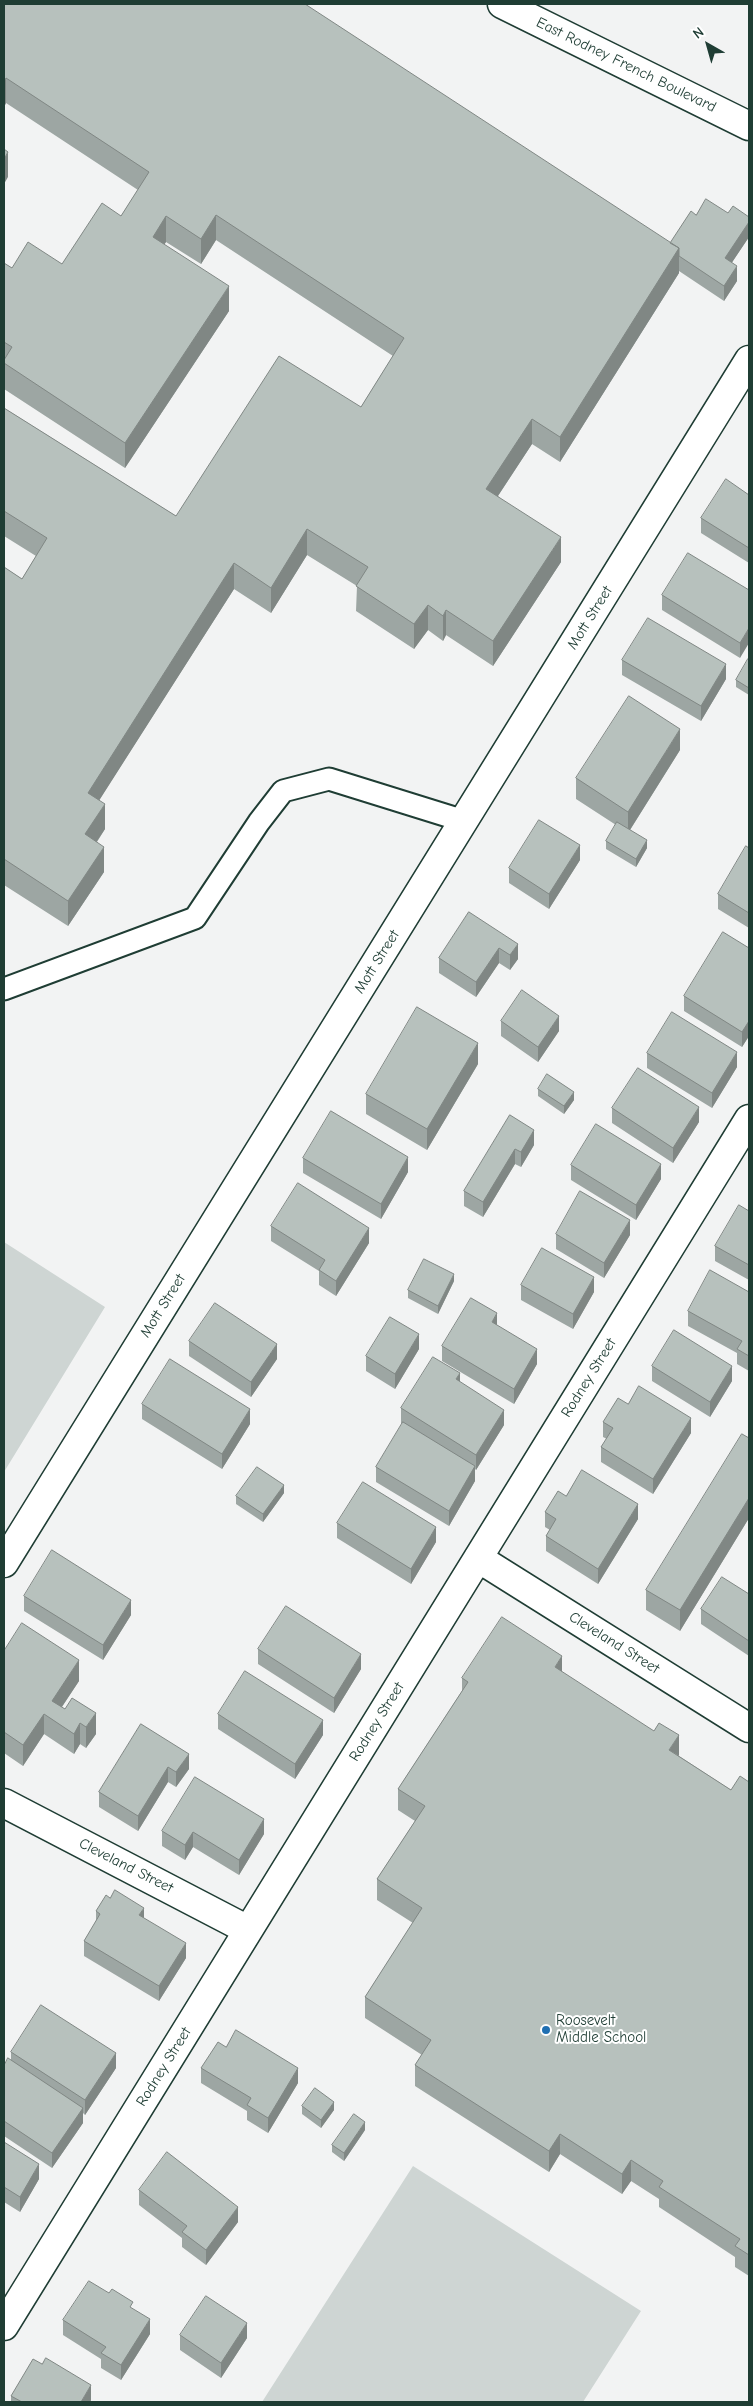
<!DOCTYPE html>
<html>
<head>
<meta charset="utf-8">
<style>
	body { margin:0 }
	#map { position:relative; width:753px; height:2406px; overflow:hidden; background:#f2f3f3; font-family:"Comic Neue",sans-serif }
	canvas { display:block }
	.frame { position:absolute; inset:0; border:5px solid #1f3d34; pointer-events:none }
	.north { position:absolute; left:683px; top:20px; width:50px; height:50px; -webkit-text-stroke:4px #fff; paint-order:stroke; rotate:322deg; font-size:14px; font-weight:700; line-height:20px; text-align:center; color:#1f3d34 }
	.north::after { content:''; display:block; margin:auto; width:18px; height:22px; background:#1f3d34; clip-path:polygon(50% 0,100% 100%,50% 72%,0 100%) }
</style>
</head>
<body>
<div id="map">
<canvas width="753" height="2406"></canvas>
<div class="frame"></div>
<div class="north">N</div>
</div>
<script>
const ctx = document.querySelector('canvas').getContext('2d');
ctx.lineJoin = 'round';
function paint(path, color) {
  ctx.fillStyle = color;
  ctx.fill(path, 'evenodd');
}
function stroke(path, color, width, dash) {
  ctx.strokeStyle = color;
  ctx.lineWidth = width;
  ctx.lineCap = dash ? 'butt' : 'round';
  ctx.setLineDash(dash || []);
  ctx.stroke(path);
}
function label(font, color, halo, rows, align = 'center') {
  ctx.font = font + ' "Comic Neue",sans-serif';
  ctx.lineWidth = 4;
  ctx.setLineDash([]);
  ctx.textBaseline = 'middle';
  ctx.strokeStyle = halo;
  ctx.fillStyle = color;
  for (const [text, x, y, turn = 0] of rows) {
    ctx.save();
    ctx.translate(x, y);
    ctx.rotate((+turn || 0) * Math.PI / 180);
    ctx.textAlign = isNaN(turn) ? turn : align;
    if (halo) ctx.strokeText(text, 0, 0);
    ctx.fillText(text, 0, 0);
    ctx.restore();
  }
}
paint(new Path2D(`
	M4,1242L105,1307L4,1472Z
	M413,2166L641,2311L583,2402H262Z`), '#ced5d3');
const service = new Path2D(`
	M4,989L195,918L259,822L283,791L329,779L464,821`);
const minor = new Path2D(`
	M478,1558L749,1728
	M4,1563L749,360
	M4,1803L248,1930
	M4,2326L749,1119`);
const secondary = new Path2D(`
	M502,4L749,126`);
stroke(service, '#1f3d34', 25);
stroke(minor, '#1f3d34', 31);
stroke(secondary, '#1f3d34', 31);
stroke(service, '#fff', 21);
stroke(minor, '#fff', 28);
stroke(secondary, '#fff', 28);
paint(new Path2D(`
	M4,4L670,243L696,215L728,213L749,217V237L732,262L737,281L724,301L679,271V273L560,462L532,444L498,496L561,562L493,666L446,635L443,641L428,630L414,649L356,611L357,586L307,555L271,613L234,589L99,800L105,829L97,842L104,872L68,926L4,885V567L22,579L36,556L4,536V408L176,516L361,407L393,356L216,240L201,264L166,242L164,244L229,311L125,468L4,389V263L12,268L62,264L121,216L138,190L6,103L4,107Z
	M749,495V563L701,533V518Z
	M749,590L740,658L662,610V595Z
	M622,660L726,679L701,721L622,675Z
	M749,660V695L736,687V680Z
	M680,750L630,830L647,848L636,867L606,849V841L616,825L576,799V778Z
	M749,848V928L718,909V894Z
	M580,860L549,909L509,883V868Z
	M469,912L518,959L510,970L499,963L476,997L439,973V958Z
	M749,948V1036L742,1047L684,1011V996Z
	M501,1021L559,1031L538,1062L501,1036Z
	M647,1053L737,1067L712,1108L647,1068Z
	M478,1064L427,1150L366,1114V1094Z
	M538,1089L574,1100L564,1114L538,1096Z
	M612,1108L699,1122L673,1163L612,1123Z
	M510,1115L534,1145L521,1167L515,1164L483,1217L464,1206V1191Z
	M303,1158L408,1172L381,1219L303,1173Z
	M571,1165L661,1179L636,1220L571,1180Z
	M749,1211V1280L715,1261V1246Z
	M271,1226L369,1243L336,1296L319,1285V1271L271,1241Z
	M556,1234L630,1235L604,1278L556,1249Z
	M454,1281L438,1314L408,1298V1290Z
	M521,1285L594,1292L573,1329L521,1300Z
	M749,1292V1371L737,1364V1353L688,1326V1311Z
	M497,1325L537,1364L514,1404L442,1361V1346Z
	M189,1341L277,1359L251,1397L189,1356Z
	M419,1349L395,1389L366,1371V1356Z
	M652,1366L732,1381L710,1417L652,1381Z
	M460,1382L504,1425L476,1470L475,1469V1481L449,1526L376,1482V1467L402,1424L401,1423V1408Z
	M142,1404L250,1424L222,1469L142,1419Z
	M603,1422L691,1433L653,1494L601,1462V1447L607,1439L603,1437Z
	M749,1438V1518L680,1631L646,1610V1590Z
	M284,1493L263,1522L236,1504V1496Z
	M566,1496L638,1519L598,1584L546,1551V1536L550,1530L545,1527V1512Z
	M337,1523L436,1542L411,1584L337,1538Z
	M749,1594V1656L701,1624V1609Z
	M24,1596L131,1615L103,1660L24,1611Z
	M258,1649L361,1669L334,1713L258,1664Z
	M4,1651L79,1681L62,1707L96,1734L86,1748L80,1744L74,1754L44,1734L23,1766L4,1753Z
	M562,1672L679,1756L731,1790L749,1782V2276L735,2267V2257L659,2207V2199L631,2181L622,2194L560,2154L549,2172L415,2086V2065L422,2055L365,2018V1997L413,1923L377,1900V1879L415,1821L398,1810V1789L462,1691V1678Z
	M218,1714L323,1735L295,1779L218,1729Z
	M141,1724L189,1769L176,1787L168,1782L138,1831L99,1807V1792Z
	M162,1831L264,1834L239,1875L193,1847L185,1860L162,1846Z
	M96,1911L144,1918L186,1958L159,2001L84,1956V1941L96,1922Z
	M226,2047L298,2083L268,2133L247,2120V2111L201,2083V2068Z
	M11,2052L116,2068L85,2115L83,2113V2123L52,2168L4,2136V2066L11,2060Z
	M302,2106L334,2110L321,2128L302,2114Z
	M365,2130L344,2161L332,2152V2145Z
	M4,2142L39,2179L20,2212L4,2202Z
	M139,2190L238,2222L206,2265L182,2247V2238L139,2205Z
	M133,2309L150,2334L121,2380L101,2368V2359L63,2335V2320Z
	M180,2335L247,2338L221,2378L180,2350Z
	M11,2396L91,2400L90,2402H11Z`), '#9da6a3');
paint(new Path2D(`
	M6,78V103L4,107V82Z
	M8,152V177L4,184V159Z
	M216,215V240L201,264V239Z
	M166,216V242L153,262V237Z
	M749,222V237L725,273V258Z
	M679,248V273L560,462V437Z
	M737,266V281L724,301V286Z
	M229,286V311L125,468V443Z
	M532,419V444L486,514V489Z
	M307,529V555L271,613V588Z
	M561,537V562L493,666V641Z
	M234,563V589L88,818V793Z
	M428,605V630L414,649V624Z
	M446,610V635L443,641V616Z
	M749,628V643L740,658V643Z
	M726,664V679L701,721V706Z
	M680,729V750L628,833V812Z
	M105,804V829L85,859V834Z
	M647,840V848L636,867V859Z
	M580,845V860L549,909V894Z
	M104,847V872L68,926V901Z
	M518,944V959L510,970V955Z
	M499,948V963L476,997V982Z
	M559,1016V1031L538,1062V1047Z
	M749,1021V1036L742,1047V1032Z
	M478,1043V1064L427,1150V1129Z
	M737,1052V1067L712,1108V1093Z
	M574,1092V1100L564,1114V1106Z
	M699,1107V1122L673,1163V1148Z
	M534,1130V1145L521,1167V1152Z
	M515,1149V1164L483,1217V1202Z
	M408,1157V1172L381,1219V1204Z
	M661,1164V1179L636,1220V1205Z
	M630,1220V1235L604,1278V1263Z
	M369,1228V1243L336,1296V1281Z
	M454,1274V1281L438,1314V1306Z
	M594,1277V1292L573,1329V1314Z
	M497,1313V1328L492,1322Z
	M419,1334V1349L395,1389V1374Z
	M277,1344V1359L251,1397V1382Z
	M537,1349V1364L514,1404V1389Z
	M732,1366V1381L710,1417V1402Z
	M460,1373V1388L456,1379Z
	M250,1409V1424L222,1469V1454Z
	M504,1410V1425L476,1470V1455Z
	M691,1418V1433L653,1494V1479Z
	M475,1466V1481L449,1526V1511Z
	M284,1485V1493L263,1522V1514Z
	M749,1498V1518L680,1631V1610Z
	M638,1504V1519L598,1584V1569Z
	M436,1527V1542L411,1584V1569Z
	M131,1600V1615L103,1660V1645Z
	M361,1654V1669L334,1713V1698Z
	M562,1656V1676L555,1667Z
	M79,1660V1681L53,1720L52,1701Z
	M96,1713V1734L86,1748V1727Z
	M44,1714V1734L23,1766V1745Z
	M323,1720V1735L295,1779V1764Z
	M80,1723V1744L74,1754V1734Z
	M679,1735V1756L669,1750Z
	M189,1754V1769L176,1787V1772Z
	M168,1767V1782L138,1831V1816Z
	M264,1819V1834L239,1875V1860Z
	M193,1832V1847L185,1860V1845Z
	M144,1908V1923L139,1915Z
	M186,1943V1958L159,2001V1986Z
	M116,2053V2068L85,2115V2100Z
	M298,2068V2083L268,2133V2118Z
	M334,2102V2110L321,2128V2120Z
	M83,2108V2123L52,2168V2153Z
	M365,2122V2130L344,2161V2153Z
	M560,2134V2154L549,2172V2151Z
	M631,2160V2181L622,2194V2174Z
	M39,2164V2179L20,2212V2197Z
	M238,2207V2222L206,2265V2250Z
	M5,2226V2241L4,2243V2228Z
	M150,2319V2334L121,2380V2365Z
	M247,2323V2338L221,2378V2363Z
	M91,2385V2400L90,2402H81Z`), '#808784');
const building = new Path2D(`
	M4,4H305L679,248L560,437L532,419L486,489L561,537L493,641L446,610L443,616L428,605L414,624L356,586L368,567L307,529L271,588L234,563L88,793L105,804L85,834L104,847L68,901L4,859V567L22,579L47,538L4,511V408L176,516L279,356L361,407L404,338L216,215L201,239L166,216L153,237L229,286L125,443L4,363V360L12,347L4,342V263L12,268L28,242L62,264L102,203L121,216L149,172L6,78L4,82Z
	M4,149L8,152L4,159Z
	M706,199L728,213L733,206L749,217V222L725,258L737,266L724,286L679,256V248L670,243L691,211L696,215Z
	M726,479L749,495V548L701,518Z
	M688,553L749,590V628L740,643L662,595Z
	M648,618L726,664L701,706L622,660Z
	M748,659L749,660V688L736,680Z
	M629,696L680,729L628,812L576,778Z
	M539,820L580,845L549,894L509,868Z
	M617,822L647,840L636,859L606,841Z
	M746,846L749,848V913L718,894Z
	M469,912L518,944L510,955L499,948L476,982L439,958Z
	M723,932L749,948V1021L742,1032L684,996Z
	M522,990L559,1016L538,1047L501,1021Z
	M417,1007L478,1043L427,1129L366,1094Z
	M672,1012L737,1052L712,1093L647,1053Z
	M638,1068L699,1107L673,1148L612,1108Z
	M547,1074L574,1092L564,1106L538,1089Z
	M331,1111L408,1157L381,1204L303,1158Z
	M510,1115L534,1130L521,1152L515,1149L483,1202L464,1191Z
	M596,1124L661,1164L636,1205L571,1165Z
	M298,1183L369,1228L336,1281L319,1270L325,1260L271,1226Z
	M580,1191L630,1220L604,1263L556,1234Z
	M739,1205L749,1211V1265L715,1246Z
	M542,1248L594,1277L573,1314L521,1285Z
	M424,1259L454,1274L438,1306L408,1290Z
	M710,1270L749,1292V1356L737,1349L742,1341L688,1311Z
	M471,1298L497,1313L492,1322L537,1349L514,1389L442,1346Z
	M215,1303L277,1344L251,1382L189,1341Z
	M390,1317L419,1334L395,1374L366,1356Z
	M674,1330L732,1366L710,1402L652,1366Z
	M433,1357L460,1373L456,1379L504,1410L476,1455L401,1408Z
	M170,1359L250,1409L222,1454L142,1404Z
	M639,1386L691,1418L653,1479L601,1447L613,1428L603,1422L618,1398L628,1404Z
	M403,1422L475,1466L449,1511L376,1467Z
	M742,1434L749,1438V1498L680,1610L646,1590Z
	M257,1467L284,1485L263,1514L236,1496Z
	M582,1470L638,1504L598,1569L546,1536L556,1519L545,1512L558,1491L566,1496Z
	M363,1482L436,1527L411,1569L337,1523Z
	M52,1550L131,1600L103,1645L24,1596Z
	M722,1577L749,1594V1641L701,1609Z
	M286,1606L361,1654L334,1698L258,1649Z
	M502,1617L562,1656L555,1667L654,1731L659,1723L679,1735L669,1750L731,1790L740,1776L749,1782V2255L735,2246L740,2239L659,2187L663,2181L631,2160L622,2174L560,2134L549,2151L415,2065L431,2040L365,1997L422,1908L377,1879L425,1806L398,1789L468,1682L462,1678Z
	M22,1623L79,1660L52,1701L65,1709L72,1698L96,1713L86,1727L80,1723L74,1734L44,1714L23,1745L4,1732V1651Z
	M245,1671L323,1720L295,1764L218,1714Z
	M141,1724L189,1754L176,1772L168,1767L138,1816L99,1792Z
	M195,1777L264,1819L239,1860L193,1832L185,1845L162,1831Z
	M115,1890L144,1908L139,1915L186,1943L159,1986L84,1941L100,1914L96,1911L106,1895L110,1898Z
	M41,2005L116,2053L85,2100L11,2052Z
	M236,2030L298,2068L268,2118L247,2105L251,2098L201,2068L218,2042L226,2047Z
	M8,2058L83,2108L52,2153L4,2121V2066Z
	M315,2088L334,2102L321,2120L302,2106Z
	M354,2114L365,2122L344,2153L332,2145Z
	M4,2142L39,2164L20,2197L4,2187Z
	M167,2152L238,2207L206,2250L182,2232L187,2226L139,2190Z
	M89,2281L109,2293L112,2289L133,2302L130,2307L150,2319L121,2365L101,2353L106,2347L63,2320Z
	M206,2296L247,2323L221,2363L180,2335Z
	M46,2358L91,2385L81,2402H22L11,2396L33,2359L42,2364Z`);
paint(building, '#b7c1bd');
stroke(building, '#808784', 1);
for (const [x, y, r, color] of [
	[546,2030,5,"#1f6fb2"]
]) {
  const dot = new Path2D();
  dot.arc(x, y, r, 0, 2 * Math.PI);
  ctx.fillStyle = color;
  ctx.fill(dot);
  stroke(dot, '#fff', 2);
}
label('15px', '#1f3d34', '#fff', [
	["East Rodney French Boulevard",626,65,26],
	["Mott Street",590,618,-58],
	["Mott Street",377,962,-58],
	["Mott Street",163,1306,-58],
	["Rodney Street",589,1378,-58],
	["Cleveland Street",614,1643,32],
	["Rodney Street",377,1722,-58],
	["Cleveland Street",126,1866,27],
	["Rodney Street",164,2067,-58]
]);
label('15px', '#1f3d34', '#fff', [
	["Roosevelt",556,2021],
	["Middle School",556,2038]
], 'left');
</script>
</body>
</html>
